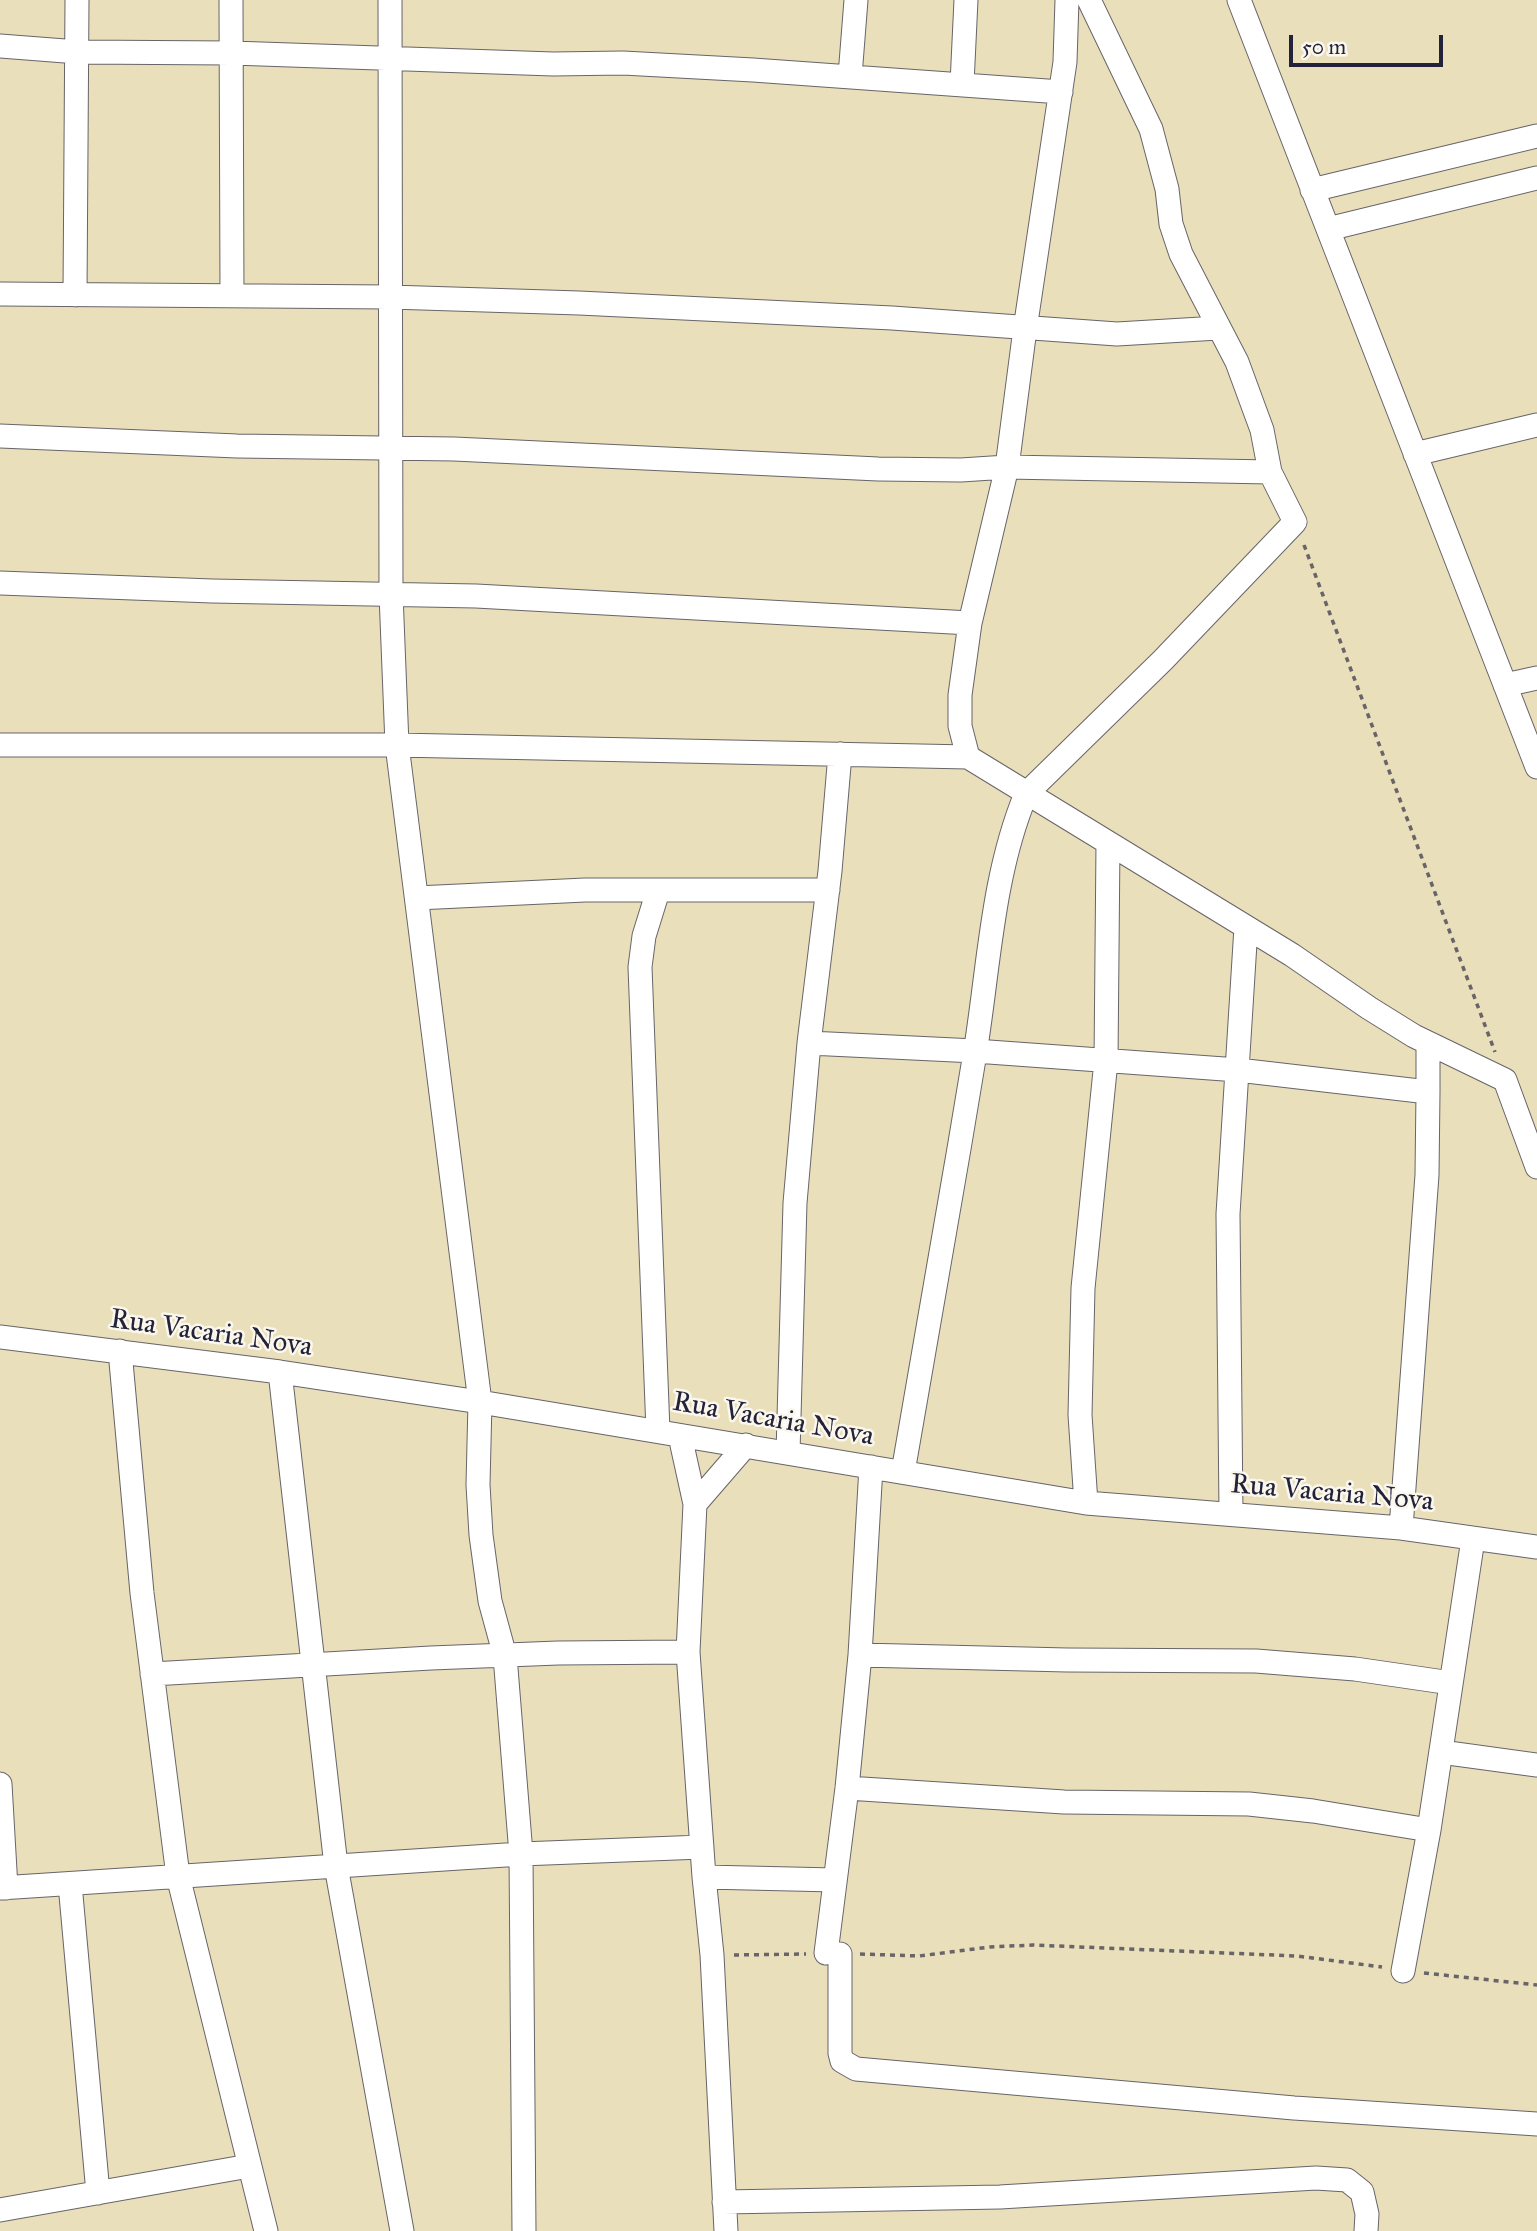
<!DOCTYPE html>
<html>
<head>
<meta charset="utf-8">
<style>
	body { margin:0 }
	#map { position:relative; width:1537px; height:2231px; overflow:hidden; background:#e9dfbb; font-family:"IM FELL Great Primer",serif }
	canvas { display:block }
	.scale { position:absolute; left:1289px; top:35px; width:154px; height:32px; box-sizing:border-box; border:4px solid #22223b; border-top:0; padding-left:9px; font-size:21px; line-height:24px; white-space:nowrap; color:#22223b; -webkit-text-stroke:5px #fbf7ec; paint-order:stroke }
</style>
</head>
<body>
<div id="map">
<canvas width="1537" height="2231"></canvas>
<div class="scale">50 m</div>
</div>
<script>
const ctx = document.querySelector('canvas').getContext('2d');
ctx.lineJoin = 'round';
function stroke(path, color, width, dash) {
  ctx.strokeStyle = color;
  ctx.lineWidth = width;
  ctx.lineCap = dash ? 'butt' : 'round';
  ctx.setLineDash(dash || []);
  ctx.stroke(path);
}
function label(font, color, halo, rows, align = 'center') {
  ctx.font = font + ' "IM FELL Great Primer",serif';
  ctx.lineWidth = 5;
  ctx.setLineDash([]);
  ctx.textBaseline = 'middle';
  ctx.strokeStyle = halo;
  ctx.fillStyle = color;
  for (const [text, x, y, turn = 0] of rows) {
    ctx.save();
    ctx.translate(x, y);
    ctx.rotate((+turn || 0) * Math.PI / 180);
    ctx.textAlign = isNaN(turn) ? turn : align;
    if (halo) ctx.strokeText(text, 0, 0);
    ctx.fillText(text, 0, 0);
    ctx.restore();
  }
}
const street = new Path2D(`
	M231,0L232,296
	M390,0L391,594L397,745L480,1402L478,1485L481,1535L490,1601L505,1656L521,1854L524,2231
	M1239,0L1537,767
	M0,46L78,52L232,53L553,64L623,63L753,70L1061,92
	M850,76L856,0
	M962,84L966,0
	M1312,190L1537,136
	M1328,229L1537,178
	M0,294L390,297L579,303L892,318L1117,334L1218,328
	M75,295L77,0
	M0,436L237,446L454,449L878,469L961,470L1007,467L1270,472
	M1415,454L1537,425
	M0,583L212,591L476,596L970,623
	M1505,685L1537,678
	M0,745H397L968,757L1292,955L1369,1008L1414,1036L1505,1080L1537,1167
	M968,757L960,726V695L970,623L1007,467L1025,329L1065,62L1067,0
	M658,891L644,936L640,967L658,1431
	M417,898L585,890H828
	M809,1043L975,1051L1238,1070L1428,1092L1427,1175L1401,1528
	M1428,1092V1044
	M0,1337L280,1372L480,1402L1086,1503L1401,1528L1537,1547
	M120,1351L142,1593L178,1876L266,2231
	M280,1372L336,1866L402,2231
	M680,1436L695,1504L688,1652L704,1877L712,1955L726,2231
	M788,1453L795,1203L809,1043L830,871L840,754
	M903,1472C927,1333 952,1193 975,1053C989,967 992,876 1026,794L1163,660L1295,522L1270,472L1262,430L1237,362L1181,254L1171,224L1167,189L1151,129L1089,0
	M1086,1503L1080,1415L1083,1288L1106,1061L1108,843
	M695,1504L746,1445
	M1231,1513L1228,1214L1246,927
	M860,1655L1067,1660L1256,1661L1355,1669L1451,1683
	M152,1674L431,1658L558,1653L688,1652
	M1441,1752L1537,1765
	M0,1784L6,1888
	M847,1788L1064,1802L1249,1804L1313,1811L1429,1830
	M704,1877L835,1880
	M70,1884L98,2193
	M0,1888L521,1854L702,1847
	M826,1953L847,1788L860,1655L871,1467
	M840,1954V2053L842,2061L856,2069L1294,2108L1537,2124
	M1403,1971L1429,1830L1473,1539
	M724,2202L1000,2197L1316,2178L1347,2180L1362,2192L1367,2214L1366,2231
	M0,2210L249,2166`);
stroke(street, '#686468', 25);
stroke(new Path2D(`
	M1304,545L1495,1052
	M860,1954L919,1956L990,1947L1033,1945L1297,1956L1382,1967
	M734,1955L806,1954
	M1424,1973L1537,1985`), '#686468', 3.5, [5, 5]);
stroke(street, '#fff', 23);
label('28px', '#22223b', '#fbf7ec', [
	["Rua Vacaria Nova",211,1334,8],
	["Rua Vacaria Nova",773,1420,10],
	["Rua Vacaria Nova",1332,1494,5]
]);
</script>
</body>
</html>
